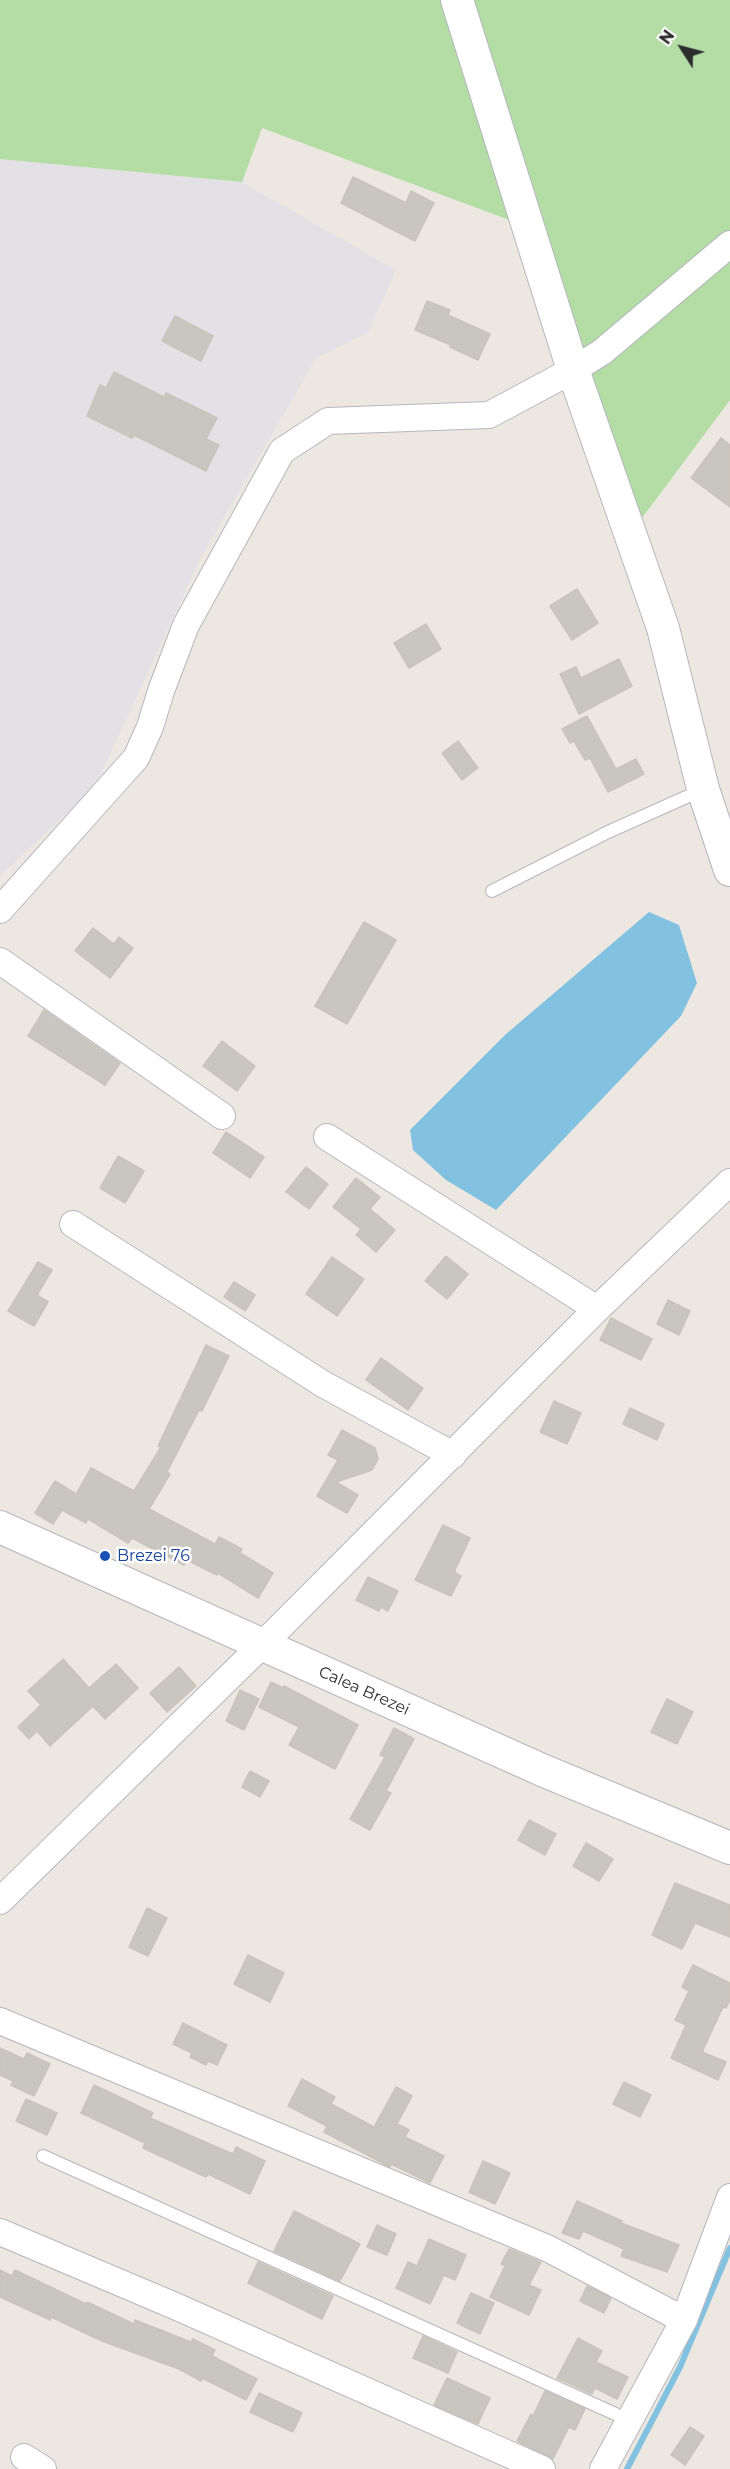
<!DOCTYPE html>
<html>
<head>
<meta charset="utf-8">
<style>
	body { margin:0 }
	#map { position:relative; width:730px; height:2469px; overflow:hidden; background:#ece8e1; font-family:Montserrat,sans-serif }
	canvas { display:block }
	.north { position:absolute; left:652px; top:18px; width:60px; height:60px; -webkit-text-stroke:4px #fff; paint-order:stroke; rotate:306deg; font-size:16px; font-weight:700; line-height:24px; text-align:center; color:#2d2d2d }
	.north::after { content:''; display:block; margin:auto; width:21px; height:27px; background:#2d2d2d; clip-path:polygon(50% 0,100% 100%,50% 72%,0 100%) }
</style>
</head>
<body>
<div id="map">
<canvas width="730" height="2469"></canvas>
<div class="north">N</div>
</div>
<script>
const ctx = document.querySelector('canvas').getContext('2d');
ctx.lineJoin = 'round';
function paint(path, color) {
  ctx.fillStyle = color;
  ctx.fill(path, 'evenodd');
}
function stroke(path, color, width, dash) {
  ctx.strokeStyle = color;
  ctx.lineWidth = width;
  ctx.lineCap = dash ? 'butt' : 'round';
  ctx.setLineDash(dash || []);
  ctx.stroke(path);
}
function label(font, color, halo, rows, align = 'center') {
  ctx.font = font + ' Montserrat,sans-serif';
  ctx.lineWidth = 5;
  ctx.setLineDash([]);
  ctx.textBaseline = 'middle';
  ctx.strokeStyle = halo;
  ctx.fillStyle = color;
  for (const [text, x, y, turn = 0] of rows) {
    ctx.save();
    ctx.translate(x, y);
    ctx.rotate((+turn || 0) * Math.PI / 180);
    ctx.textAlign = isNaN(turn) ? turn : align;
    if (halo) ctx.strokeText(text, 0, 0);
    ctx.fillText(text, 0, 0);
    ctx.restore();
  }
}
paint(new Path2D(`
	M0,159L242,182L396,270L368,332L316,358L200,559L95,787L0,876Z`), '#e3e1e6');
paint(new Path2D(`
	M0,0H730V400L639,522L547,234L262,128L242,182L0,159Z`), '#b4dca5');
paint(new Path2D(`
	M649,912L679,925L697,983L681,1016L496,1210L446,1180L413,1150L410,1130L505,1035Z`), '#82c1e0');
stroke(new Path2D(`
	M627,2469L680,2367L730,2248`), '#82c1e0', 6);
const building = new Path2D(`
	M353,177L406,203L411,191L434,203L415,241L341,203Z
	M427,301L450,310L448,315L490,334L478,360L450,347L451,345L415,330Z
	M175,316L213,336L201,361L162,341Z
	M114,372L164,397L166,393L217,418L206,439L219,445L206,471L134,435L132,438L87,416L100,385L106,388Z
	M721,438L730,445V507L691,478Z
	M577,589L598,623L572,640L550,606Z
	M426,624L441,649L409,668L394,643Z
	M619,659L632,686L579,714L560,674L576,667L581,678Z
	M587,716L616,769L636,759L644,774L608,792L590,758L585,760L574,741L570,743L562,729Z
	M458,741L478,768L462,780L442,753Z
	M364,922L396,940L347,1024L315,1006Z
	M93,928L114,944L119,937L133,948L110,978L75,951Z
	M44,1010L120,1063L105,1085L28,1036Z
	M222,1041L255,1066L237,1091L203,1066Z
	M226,1132L264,1157L250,1178L213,1153Z
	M118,1156L144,1171L125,1203L100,1188Z
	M306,1167L328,1184L309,1209L286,1192Z
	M356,1178L380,1197L370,1209L395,1230L376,1252L356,1235L361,1229L333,1207Z
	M446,1256L468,1274L447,1299L425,1281Z
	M332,1257L364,1279L337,1316L306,1294Z
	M38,1262L52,1270L37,1295L48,1302L34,1326L8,1311Z
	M234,1282L255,1295L245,1311L224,1297Z
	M668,1300L690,1311L679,1335L657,1324Z
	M611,1318L652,1339L641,1360L600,1340Z
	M206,1345L229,1356L202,1411L199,1410L167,1472L170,1474L149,1509L215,1544L219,1537L242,1549L240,1553L273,1573L258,1598L218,1573L217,1575L187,1560L184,1565L132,1538L128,1543L88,1519L86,1523L62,1510L53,1524L35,1513L55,1481L76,1494L91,1468L134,1491L161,1447L158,1446Z
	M381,1358L423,1388L408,1410L366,1380Z
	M554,1401L581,1413L567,1444L540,1432Z
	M630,1408L664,1424L657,1440L623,1424Z
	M342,1430L375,1448L378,1459L372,1470L336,1482L358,1495L347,1513L317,1496L338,1460L328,1455Z
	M443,1525L470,1538L454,1572L461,1576L451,1596L415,1580Z
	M368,1577L398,1591L388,1611L381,1607L379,1611L356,1600Z
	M63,1659L89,1688L116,1664L138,1688L105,1719L93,1706L50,1746L37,1731L29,1739L18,1727L41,1705L28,1691Z
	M179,1667L196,1686L167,1712L150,1693Z
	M271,1682L283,1688L284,1686L358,1725L335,1769L289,1745L299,1727L259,1707Z
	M240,1690L259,1699L244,1730L226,1721Z
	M667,1699L693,1712L677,1744L651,1732Z
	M394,1728L414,1739L386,1791L391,1793L370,1830L350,1819L385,1757L380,1755Z
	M250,1771L269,1781L260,1797L242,1787Z
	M529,1820L556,1834L545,1855L518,1840Z
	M586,1843L613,1859L599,1881L573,1866Z
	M675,1883L730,1905V1937L695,1923L682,1949L652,1935Z
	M147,1908L167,1918L148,1956L129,1947Z
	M248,1955L284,1973L270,2002L234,1984Z
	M693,1965L730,1983V2000L726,2008L723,2007L702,2052L726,2062L718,2080L671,2058L686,2025L675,2020L689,1991L682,1987Z
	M183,2023L227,2045L217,2065L208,2061L206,2065L190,2057L192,2053L173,2044Z
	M0,2048L24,2059L27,2053L50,2064L34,2096L11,2085L13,2081L0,2075Z
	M302,2079L335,2097L331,2104L374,2127L396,2087L412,2096L397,2124L409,2130L405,2137L444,2156L430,2183L391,2164L390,2167L386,2165L324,2132L327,2126L288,2106Z
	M624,2082L651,2095L640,2117L613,2104Z
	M94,2085L153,2113L150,2118L233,2154L236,2147L265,2161L250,2194L208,2174L206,2177L143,2148L145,2143L81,2113Z
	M26,2099L57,2113L47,2135L16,2121Z
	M483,2161L510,2173L495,2204L469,2192Z
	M577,2201L622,2221L621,2223L679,2245L667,2272L621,2256L624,2249L583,2231L579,2239L562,2233Z
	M294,2211L360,2244L340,2281L274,2251Z
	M377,2225L396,2234L387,2255L367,2247Z
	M429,2239L466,2255L455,2280L444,2275L430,2304L396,2288L408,2262L417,2266Z
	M509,2249L541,2262L529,2285L541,2290L529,2315L490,2297L505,2266L501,2264Z
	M258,2262L333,2296L322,2319L248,2283Z
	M0,2270L12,2276L15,2270L86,2304L87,2302L134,2324L135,2320L191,2342L193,2339L215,2350L212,2356L257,2379L246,2400L202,2378L201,2381L179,2369L102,2341L51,2317L50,2320L0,2297Z
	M587,2286L611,2298L604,2313L580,2301Z
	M471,2293L494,2303L480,2334L457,2323Z
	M423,2336L457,2352L448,2373L413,2358Z
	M578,2338L602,2351L596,2362L628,2377L617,2399L595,2388L592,2394L557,2378Z
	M447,2378L490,2398L478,2424L434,2405Z
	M545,2391L585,2409L575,2430L569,2427L553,2459L517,2441L531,2414L533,2416Z
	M259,2393L302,2413L293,2432L250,2412Z
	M690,2427L704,2436L685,2465L671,2455Z`);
paint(building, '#c9c6bf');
stroke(building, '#c8c4bb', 1.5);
const service = new Path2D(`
	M492,891L608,832L702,790
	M43,2156L631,2421`);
const minor = new Path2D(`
	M0,910L136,758L150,727L161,691L186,625L282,451L328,421L489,415L573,370L602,352L730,244
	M0,961L222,1116
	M327,1137L597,1309
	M73,1224L323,1384L453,1455
	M0,1901L262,1645L597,1309L730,1182
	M0,2021L547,2248L684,2320
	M0,2232L175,2306L542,2469
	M24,2457L43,2469
	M603,2469L684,2320L730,2197`);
const tertiary = new Path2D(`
	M457,0L573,370L663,628L703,789L730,870
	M0,1527L542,1770L730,1848`);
stroke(service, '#b5b6bf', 14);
stroke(minor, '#b5b6bf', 28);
stroke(tertiary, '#b5b6bf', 34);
stroke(service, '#fff', 12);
stroke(minor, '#fff', 26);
stroke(tertiary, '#fff', 32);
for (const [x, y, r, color] of [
	[105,1556,6,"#1a4fb4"]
]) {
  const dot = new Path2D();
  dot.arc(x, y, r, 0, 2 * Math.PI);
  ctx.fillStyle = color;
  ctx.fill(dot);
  stroke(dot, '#fff', 2);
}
label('16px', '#164399', '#fff', [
	["Brezei 76",117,1556]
], 'left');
label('16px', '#2d2d2d', '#fff', [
	["Calea Brezei",364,1691,24]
]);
</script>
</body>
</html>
